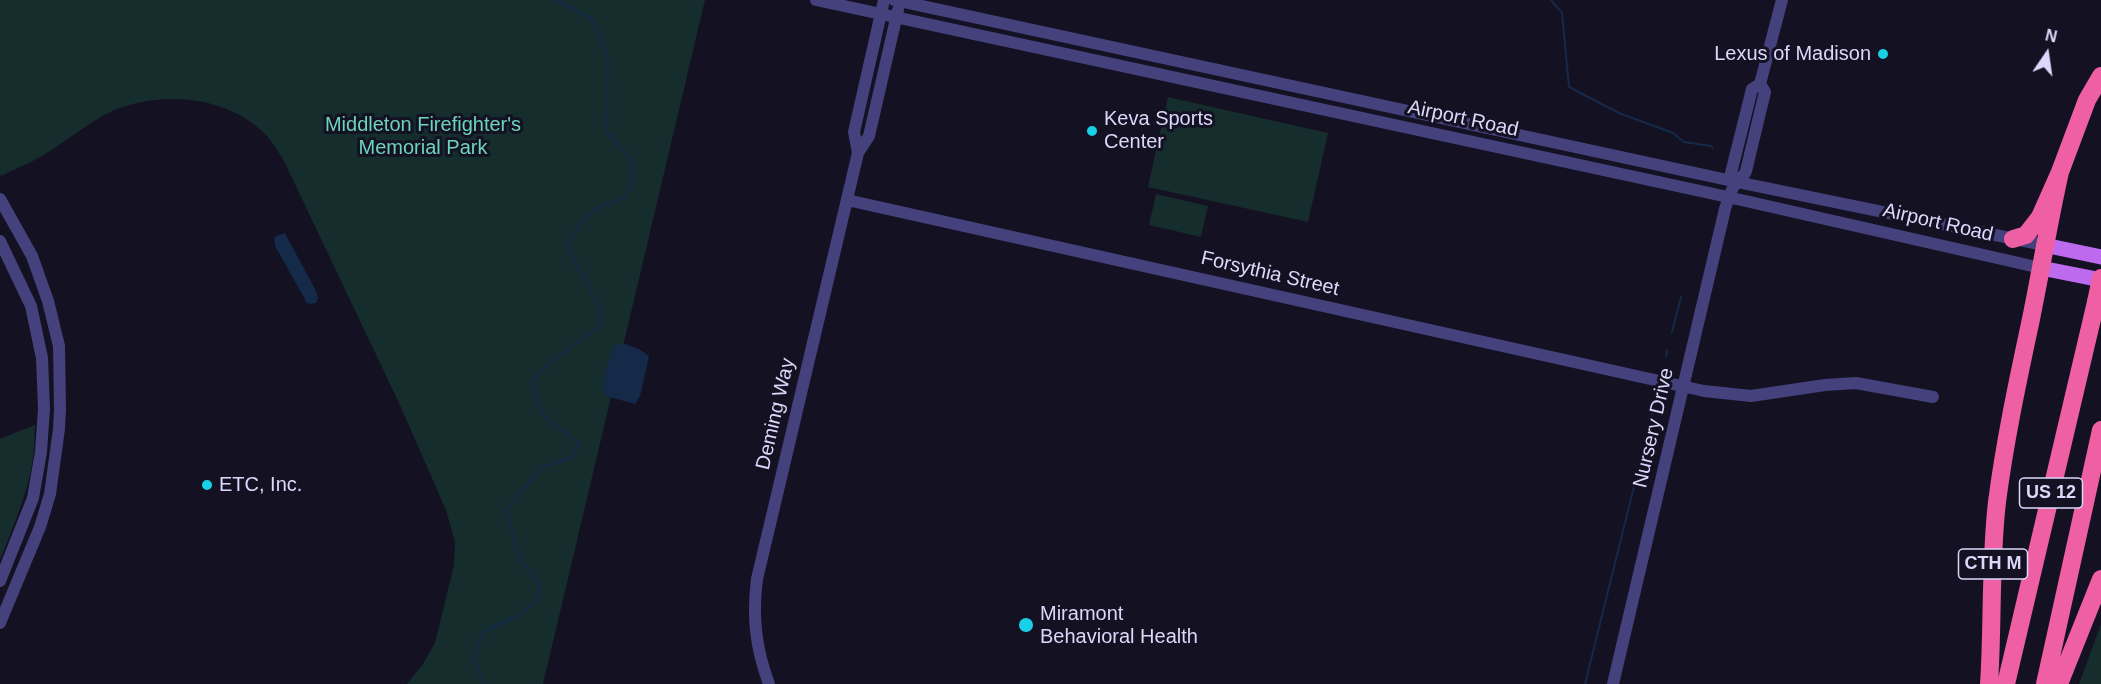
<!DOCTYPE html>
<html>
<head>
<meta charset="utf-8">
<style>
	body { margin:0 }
	#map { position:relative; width:2101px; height:684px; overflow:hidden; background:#141123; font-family:Arial,sans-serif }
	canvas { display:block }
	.north { position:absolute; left:2017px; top:24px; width:60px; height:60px; -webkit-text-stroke:4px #141123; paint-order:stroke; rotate:13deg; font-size:16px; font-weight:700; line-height:24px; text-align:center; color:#dcd8fb }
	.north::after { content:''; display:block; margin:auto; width:21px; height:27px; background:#dcd8fb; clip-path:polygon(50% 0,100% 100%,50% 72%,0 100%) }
</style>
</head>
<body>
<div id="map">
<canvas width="2101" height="684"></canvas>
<div class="north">N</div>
</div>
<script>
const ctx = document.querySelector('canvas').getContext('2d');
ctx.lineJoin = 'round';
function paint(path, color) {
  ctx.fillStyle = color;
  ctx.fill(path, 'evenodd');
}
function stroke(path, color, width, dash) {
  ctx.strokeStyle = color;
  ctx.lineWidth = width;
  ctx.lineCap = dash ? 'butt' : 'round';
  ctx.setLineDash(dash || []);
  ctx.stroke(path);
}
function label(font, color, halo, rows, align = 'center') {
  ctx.font = font + ' Arial,sans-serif';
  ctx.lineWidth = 6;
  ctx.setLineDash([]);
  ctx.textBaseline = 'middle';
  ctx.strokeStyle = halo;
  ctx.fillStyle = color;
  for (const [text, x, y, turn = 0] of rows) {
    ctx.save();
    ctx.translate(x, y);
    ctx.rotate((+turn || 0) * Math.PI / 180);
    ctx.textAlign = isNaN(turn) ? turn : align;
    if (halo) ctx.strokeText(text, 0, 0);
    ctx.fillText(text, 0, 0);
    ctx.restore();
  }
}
paint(new Path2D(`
	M0,0H705L543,684H407L423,664L435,643L454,565L455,542L446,510L399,403L283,159C278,152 273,143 267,136C227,94 155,89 104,115C79,129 57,149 31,162C21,167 11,171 1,176L0,173Z
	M1168,97L1328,133L1308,222L1148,187Z
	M1156,194L1208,206L1201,237L1149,225Z
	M35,425C34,436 35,447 33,458C28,493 13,527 0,560V439Z
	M2101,624V684H2079Z`), '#152d2c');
paint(new Path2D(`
	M285,233L316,291L318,298L316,303L311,304L307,303L275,246L274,237Z
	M625,344L639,349L649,356L640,396L635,404L606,396C600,380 610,360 615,345Z`), '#152949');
stroke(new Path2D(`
	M1551,0L1562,13L1569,87L1619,113L1673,133L1684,142L1711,146L1713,148
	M1672,332L1681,297
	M1666,356L1667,350
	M484,684L473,658L484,631L516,616L537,601L540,583L521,562L506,510L542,467L571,458L579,443C549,421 540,420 532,382L550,362L601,325L598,305L568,248C580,215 592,208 624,198L634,179L629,157L607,132L608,58L591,18L557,0
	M1585,684L1655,402`), '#152949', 2);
stroke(new Path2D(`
	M816,0L1728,197L2041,268
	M894,0L1737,182L2044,245
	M858,153L854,132L884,0
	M1737,182L1731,173L1752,89L1760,84L1782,0
	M0,199L32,256L48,301L59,346L60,409L59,429L50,494L40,527L0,623
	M847,200L1704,391L1751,396L1825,385L1856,383L1933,397
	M0,241L31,306L42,358L44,409L41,452L33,498L0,581
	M769,684C756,649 752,617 757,579L858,153L869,136L898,10
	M1613,684L1725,209C1728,200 1730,191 1736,183C1739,178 1744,177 1746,171L1765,92L1760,84`), '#44417d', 12);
stroke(new Path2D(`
	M2044,245L2101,257
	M2041,268L2101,280`), '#be6aef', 15);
stroke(new Path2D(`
	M2013,239L2026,235L2040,217L2060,172L2087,100L2101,76
	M1989,684C1993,624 1990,563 1997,502C2005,440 2018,380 2031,319C2041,270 2049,221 2060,172
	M2006,684L2096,302
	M2045,684L2101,430
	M2059,684L2101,579`), '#ee5fa3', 18);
stroke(new Path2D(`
	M2096,302L2101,278`), '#ee5fa3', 18);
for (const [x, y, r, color] of [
	[1883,54,6,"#18d1e6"],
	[1092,131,6,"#18d1e6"],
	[207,485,6,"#18d1e6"],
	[1026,625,8,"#18d1e6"]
]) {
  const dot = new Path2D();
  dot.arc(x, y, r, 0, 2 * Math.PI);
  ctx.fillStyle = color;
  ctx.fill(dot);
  stroke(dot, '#141123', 2);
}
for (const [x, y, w] of [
	[2051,493,63],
	[1993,564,69]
]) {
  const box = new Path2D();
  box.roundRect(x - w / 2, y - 15, w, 30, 4.5);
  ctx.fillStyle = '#141123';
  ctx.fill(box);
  stroke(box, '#dcd8fb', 1.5);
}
label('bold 18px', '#dcd8fb', null, [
	["US 12",2051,493],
	["CTH M",1993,564]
]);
label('20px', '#dcd8fb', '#141123', [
	["Lexus of Madison",1871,54,"right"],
	["Keva Sports",1104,119],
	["Center",1104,142],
	["ETC, Inc.",219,485],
	["Miramont",1040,614],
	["Behavioral Health",1040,637]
], 'left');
label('20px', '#dcd8fb', '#141123', [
	["Airport Road",1463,119,12],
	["Airport Road",1938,223,13],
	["Forsythia Street",1270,274,13],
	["Deming Way",776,414,-77],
	["Nursery Drive",1654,428,-77]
]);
label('20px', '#6bd4ba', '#141123', [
	["Middleton Firefighter's",423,125],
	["Memorial Park",423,148]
]);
</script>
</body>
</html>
